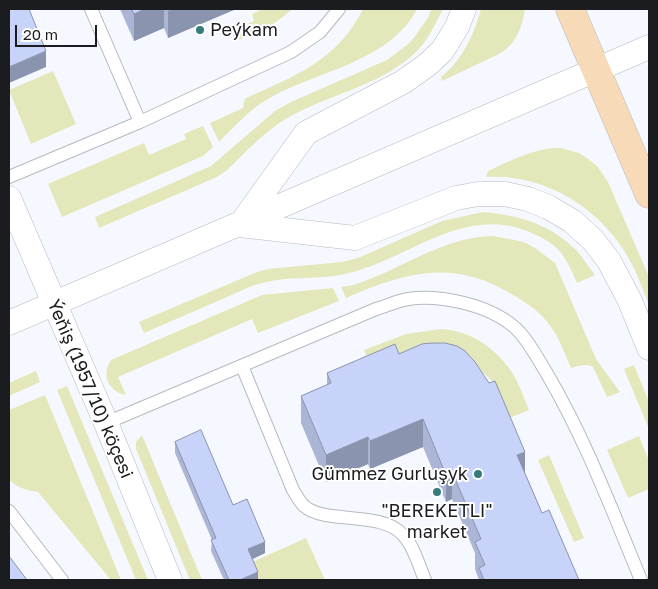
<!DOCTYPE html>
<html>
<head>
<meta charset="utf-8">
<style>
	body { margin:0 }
	#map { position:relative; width:658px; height:589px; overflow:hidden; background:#f6f8ff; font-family:"Golos Text",sans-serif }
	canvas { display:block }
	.frame { position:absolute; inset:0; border:10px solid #1b1c1f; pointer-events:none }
	.scale { position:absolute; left:15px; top:25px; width:82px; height:22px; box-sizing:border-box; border:2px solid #1b1c1f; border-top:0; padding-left:6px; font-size:15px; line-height:18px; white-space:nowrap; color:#1b1c1f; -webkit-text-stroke:4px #fff; paint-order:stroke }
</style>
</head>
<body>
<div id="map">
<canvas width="658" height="589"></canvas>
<div class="frame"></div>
<div class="scale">20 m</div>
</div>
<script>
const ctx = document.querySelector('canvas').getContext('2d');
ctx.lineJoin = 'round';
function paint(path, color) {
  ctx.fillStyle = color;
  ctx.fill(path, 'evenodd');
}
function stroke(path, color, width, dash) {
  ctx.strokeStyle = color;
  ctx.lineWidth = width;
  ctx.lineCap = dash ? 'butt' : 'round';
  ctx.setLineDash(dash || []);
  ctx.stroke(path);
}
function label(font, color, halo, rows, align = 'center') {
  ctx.font = font + ' "Golos Text",sans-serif';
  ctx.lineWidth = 4;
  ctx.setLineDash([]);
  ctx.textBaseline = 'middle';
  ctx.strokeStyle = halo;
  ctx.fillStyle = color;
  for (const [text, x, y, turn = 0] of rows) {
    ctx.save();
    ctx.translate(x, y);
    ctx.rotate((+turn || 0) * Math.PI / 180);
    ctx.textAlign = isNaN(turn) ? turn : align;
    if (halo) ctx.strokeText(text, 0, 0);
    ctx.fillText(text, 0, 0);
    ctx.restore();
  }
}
paint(new Path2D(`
	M263,9H293L268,28L236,41L231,31L254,21L252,14Z
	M363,9H417C390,62 316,71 268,99C250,109 234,127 219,142L210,123L243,108L244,102L246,98C295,76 338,60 363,9Z
	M431,9H443C435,25 427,42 414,54C378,87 325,95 284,120C263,133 244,154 226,171L217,177L99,228L95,217L211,166L275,111L291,102L387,60L407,45L413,39L428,18Z
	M481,9H525C522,28 516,44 499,54L442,81L441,79L442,76C462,61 475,32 481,9Z
	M53,71L76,124L31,144L9,90Z
	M203,126L213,147L203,156L62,217L48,184L144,143L149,155L186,139L184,134Z
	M561,148L579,153L588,159L597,166L608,182L649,277V305C642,287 635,268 625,252C596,205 541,173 486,177L488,171C510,161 536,147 561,148Z
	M483,212C518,215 551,224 577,251C583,258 589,267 595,275L577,283C564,253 559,244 527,231C461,205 406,261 345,274C319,280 291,276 266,282C250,285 235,294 220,300C195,311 169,322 144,333L139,322L257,272L268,269L342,262L358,258L442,221Z
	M492,236L515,240L526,243L535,248L555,263L596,359L620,392L607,397L593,367C587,363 578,366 571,368C565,355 560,339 551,327C542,313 527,303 513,295C454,258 405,272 346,298L341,287C356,286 369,279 382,274C417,258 453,237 492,236Z
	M333,288L339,301L258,333L252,319L118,377L126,395C108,392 101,374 111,360L262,295Z
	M441,329C470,331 491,345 509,368C518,380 523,396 529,410L509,418L492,381L470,360L372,371L364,350L406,334Z
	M634,365L649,402V429L624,369Z
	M36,371L40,382L9,396V383Z
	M67,386L148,580H136L57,390Z
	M45,395L121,580H111L38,492C26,490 18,488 9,480V410Z
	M142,435L202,580H190L136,449V442Z
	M639,436L649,461V489L628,498L607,450Z
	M549,455L584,538L574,542L538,460Z
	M306,538L325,580H258L250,563Z`), '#e4e7ba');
const service = new Path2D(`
	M91,9L140,122
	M9,177L140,122L291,52L320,32L339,9
	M242,366L293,490C296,495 300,502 304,506C326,525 381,510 403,535C414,546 419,566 425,580
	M106,423L376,309C386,306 397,301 408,299C440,294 488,305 513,326C525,335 538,359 546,372C585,438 612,510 641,580
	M9,511L62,580`);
const minor = new Path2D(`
	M464,9L457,27L442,51L427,65L403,82L306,133L240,225L355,238L456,198L478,194H505L528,199L548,207L572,221L593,240L609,261L630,301L649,348
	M9,198L106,423L170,580
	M9,323L649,47`);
const secondary = new Path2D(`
	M570,9L649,194`);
stroke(service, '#b7b9c1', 14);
stroke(minor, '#b7b9c1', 25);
stroke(secondary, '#b7b9c1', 29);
stroke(service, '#fff', 12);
stroke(minor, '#fff', 24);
stroke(secondary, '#f7dbb8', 28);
paint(new Path2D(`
	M120,9H236L168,38L164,28L134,41Z
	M399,354L525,473L542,513L579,580H479L475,569V553L452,499L446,502L423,447L370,469L368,464L326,482L301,423V396L327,385V373Z
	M175,442L233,505L265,553L253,559L258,580H224L211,551L212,540L175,453Z`), '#abb5d5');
paint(new Path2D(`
	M145,9H164V28L134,41V14Z
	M172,9H236L168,38V11Z
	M46,51V67L9,83V67Z
	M423,419V447L370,469V441Z
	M368,437V464L326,482V455Z
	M525,452V479L517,455Z
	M452,472V499L446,502V475Z
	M265,542V553L248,561V549Z
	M258,572V580H240Z`), '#8b94ae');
const building = new Path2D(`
	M9,9H29L46,51L9,67Z
	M132,9H145L134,14Z
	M433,343H445L457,346L465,351L475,362L489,383L495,381L525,452L517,455L542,513L549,510L579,580H484L479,568L485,565L475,542L481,539L452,472L446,475L423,419L370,441L368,437L326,455L301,396L331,383L327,373L395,344L399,354L422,344Z
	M201,430L233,505L247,499L265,542L248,549L258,572L240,580H229L211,540L216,538L175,442Z
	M9,556L27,580H9Z`);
paint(building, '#c7d3f8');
stroke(building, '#8b94ae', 1);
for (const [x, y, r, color] of [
	[200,30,5,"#357d7b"],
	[478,474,5,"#357d7b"],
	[437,492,5,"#357d7b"]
]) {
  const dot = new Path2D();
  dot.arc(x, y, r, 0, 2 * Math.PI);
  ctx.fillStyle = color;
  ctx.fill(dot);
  stroke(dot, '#fff', 2);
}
label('18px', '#1b1c1f', '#fff', [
	["Peýkam",210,30],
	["Gümmez Gurluşyk",468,474,"right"],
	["\"BEREKETLI\"",437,511,"center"],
	["market",437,532,"center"]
], 'left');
label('18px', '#1b1c1f', '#fff', [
	["Ýeňiş (1957/10) köçesi",90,389,67]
]);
</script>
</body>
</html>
